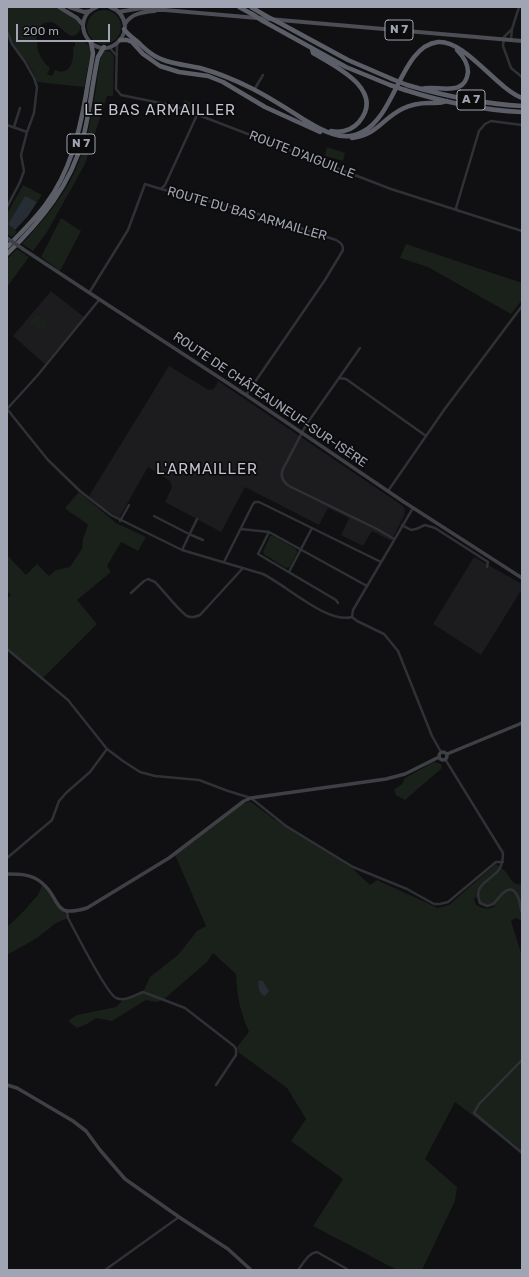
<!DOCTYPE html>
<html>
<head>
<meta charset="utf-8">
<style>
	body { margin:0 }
	#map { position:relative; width:529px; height:1277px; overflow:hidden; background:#100f11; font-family:Rubik,sans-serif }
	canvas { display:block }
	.frame { position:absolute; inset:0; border:8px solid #a0a4b3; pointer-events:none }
	.scale { position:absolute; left:16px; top:24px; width:94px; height:18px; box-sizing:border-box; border:2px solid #a0a4b3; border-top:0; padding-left:5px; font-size:12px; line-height:14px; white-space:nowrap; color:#a0a4b3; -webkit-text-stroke:3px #0b0b0c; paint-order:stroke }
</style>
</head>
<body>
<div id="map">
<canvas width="529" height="1277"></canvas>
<div class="frame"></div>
<div class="scale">200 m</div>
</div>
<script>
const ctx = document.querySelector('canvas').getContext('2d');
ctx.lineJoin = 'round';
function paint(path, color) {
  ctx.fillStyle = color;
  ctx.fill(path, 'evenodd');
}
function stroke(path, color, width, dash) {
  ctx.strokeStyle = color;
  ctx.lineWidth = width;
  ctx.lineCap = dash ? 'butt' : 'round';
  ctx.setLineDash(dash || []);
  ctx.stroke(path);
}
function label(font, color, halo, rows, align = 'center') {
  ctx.font = font + ' Rubik,sans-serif';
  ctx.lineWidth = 3.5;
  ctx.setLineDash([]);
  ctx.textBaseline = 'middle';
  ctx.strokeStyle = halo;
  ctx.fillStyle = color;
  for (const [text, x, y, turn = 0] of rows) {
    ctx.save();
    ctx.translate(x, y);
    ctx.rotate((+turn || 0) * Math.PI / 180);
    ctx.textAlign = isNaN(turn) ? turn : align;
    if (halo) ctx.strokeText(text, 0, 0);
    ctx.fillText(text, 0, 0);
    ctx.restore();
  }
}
paint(new Path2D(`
	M51,291L84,317L45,364L13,336Z
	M169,366L209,390L214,389L218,381L403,506L405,510L404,516L391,541L372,531L363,546L341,535L349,518L328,508L319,525L245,487L221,532L165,502L172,487L170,481L148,467L119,518L101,506L89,496Z
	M474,557L522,584V589L481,655L433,624Z`), '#1c1b1e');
paint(new Path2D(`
	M7,7C21,7 41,5 53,7C59,8 65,12 70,15C73,18 77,20 79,23C81,27 80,32 77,34C68,42 61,22 49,22C34,23 36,44 39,53C41,59 45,64 50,68L47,74L52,76L55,70C72,77 74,58 73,46L75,47V42L82,40C87,42 89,46 91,52L84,87L37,82C32,62 10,48 7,26C6,20 7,13 7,7Z
	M87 27a17 17 0 1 1 34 0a17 17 0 1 1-34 0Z
	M104,51C109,51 112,52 114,57L113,96H107L85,164L47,232L33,251L22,244C39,225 55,207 68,185C90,147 94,98 101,55Z
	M184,100L201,106L198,114L181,107Z
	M327,147L345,153L343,161L325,156Z
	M23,185L42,195L37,202L25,197L8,224L17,232L12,237L7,234V214Z
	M61,218L81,231L60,271L41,257Z
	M406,244L522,283V300L511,314L428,267L400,258Z
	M17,249L29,257L7,287V259Z
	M36,314L48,324L42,331L30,322Z
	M79,492L116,523L146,537L138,551L121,542L107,566L111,572L77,600L97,624L42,679L7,649V599L11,595L7,591V555L26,575L37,564L49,576L56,570L70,567L82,549L83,539L88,525C81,518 72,515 65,508Z
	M270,536H273L296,549L297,552L290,567L286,568L265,555L263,552Z
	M434,762L441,764L442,768L405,800L396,795L394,790L402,784L405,778Z
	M248,802H251L274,819L351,867L370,885L377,880L438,908L449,905L496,864C499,866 502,868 505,871C511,877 511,886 522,884V902L520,906L522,913V921L516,918L511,921L522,956V1153L455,1102L425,1159L457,1187L455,1201L422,1270H397L313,1226L343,1179L291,1141L306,1119L287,1088L238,1052L237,1047L249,1032C240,1011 237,997 236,974L213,953L207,962L163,1000L156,1002L146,1000L112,1021L96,1018L87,1024L77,1028L68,1021L77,1015L116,1007L123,1000L143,992L150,977L178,955L197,931L206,926L175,855L243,804ZM478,897L480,903L487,906L493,904L495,906C488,910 483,909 476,905L474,898Z
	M43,883L54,901L67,911L68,918L56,923L37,938L7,955V927L21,914L38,895Z`), '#1a211b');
paint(new Path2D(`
	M25,196L37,202L28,216L15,230L8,224Z
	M259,980L263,981L269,991L265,996C259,994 257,986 259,980Z`), '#262d35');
stroke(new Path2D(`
	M512,29L504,37L503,46L511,68L522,77
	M7,31L12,44L25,62L34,78L37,87L34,113L27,132L21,155L24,171L20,182L7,207
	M511,40L512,29L519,7
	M117,43L116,89L121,95L175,106L391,189L522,231
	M109,47L116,55
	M254,90L263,75
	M7,125L27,132
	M14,127L20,108
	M161,189L258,214L336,240C341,243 343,244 343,250L325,280L246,395
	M458,211L456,208L479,131L485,124L491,121L522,125
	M89,293L128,230L145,184L161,189L165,185L197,115
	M360,348L306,425L283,469C280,476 282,481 289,486L377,529L394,539
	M339,378L346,379L426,436
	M7,409L48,460L80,491L111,515L182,550L263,574C286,585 327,624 352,617
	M7,409L37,376L99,300
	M388,491L444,410L522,306
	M413,508L353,610L352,617L357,621L384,634L398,651L432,736L441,752
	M154,516L189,534L203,540
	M120,521L129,505
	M402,525L411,530L416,529L425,525L435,528L488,562L487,567
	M241,529L269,532L367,586
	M269,532L258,554L336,600L338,603
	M182,550L197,519
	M224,562L253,504L255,502H259L381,562
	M289,572L312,528
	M131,593L144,581L148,579L155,582C162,589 180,612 187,616C192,618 195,617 200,615L243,568
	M7,649L68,700L107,749L123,761L140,772L155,776L199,780L228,791L251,798L286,826L353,867L407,889L434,904H440L448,902L496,862H503
	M445,759L503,853C503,859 502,866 498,871C488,882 473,885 480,903L487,906C488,906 493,904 493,904C498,900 509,880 517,895C520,900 520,907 522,913
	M7,858L52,820L59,801L66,793L90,772L107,749
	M67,911L68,918C75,931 106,993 116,998C125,1002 135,995 143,992L185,1008L234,1046L236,1049V1055L216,1085
	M522,1060L479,1104L474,1113L522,1153
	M105,1270L179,1217
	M298,1270C303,1264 308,1253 317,1252L347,1269`), '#303136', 2.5);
stroke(new Path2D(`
	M23,249L79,286L246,395L404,502L522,578
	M439 756a4 4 0 1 1 8 0a4 4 0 1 1-8 0Z
	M447,754L522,723
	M7,874C20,874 32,874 42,883C62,899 51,919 87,908L169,858L244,801L251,798L386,779L405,774L439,757
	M7,1085L17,1088L73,1121L86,1131L100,1150L125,1179L179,1217L228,1249L251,1270`), '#3e4046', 3.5);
stroke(new Path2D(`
	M59,7L77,18L83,25
	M69,7L84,12L90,11
	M97,7C66,19 93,63 117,43C122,39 125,32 125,26C124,17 119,10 110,7
	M118,12L142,8L165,10L522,41
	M125,24C131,13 144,12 155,11`), '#4c4d55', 4);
stroke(new Path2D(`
	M239,7L252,14
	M251,7L266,16
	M263,21L346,67L390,85
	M278,22L348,60L392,79
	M124,29C128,35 133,38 138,42C141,45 145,49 149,52C164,64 183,64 200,68C218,73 235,80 251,88C269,97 286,108 303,119C313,125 322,131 333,134C342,137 353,137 362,132C396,116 401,46 438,42C465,40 495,87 522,98
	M120,40H127L132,42L143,54L160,66L179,72L208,76L223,82L265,107L320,132
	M312,49L313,53C335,66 386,90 359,122C352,130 342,133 331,131
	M407,85C445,96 483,104 522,106
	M421,89C436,84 465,99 468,72C468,63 463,56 457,50
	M405,90C443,102 482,110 522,112
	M352,138C377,135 382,119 402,109C410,105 420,103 429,103C436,103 440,104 447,101
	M7,247C21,233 35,219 46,204C70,172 79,134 86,95C88,81 91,67 93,53L91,43
	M7,254C41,221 71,185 83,138C90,112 92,84 98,57L104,47`), '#5c5e67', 4.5);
stroke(new Path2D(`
	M7,238L23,249`), '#3e4046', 3.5);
stroke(new Path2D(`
	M252,14L263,21
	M266,16L278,22
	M392,79L407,85
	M390,85L405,90`), '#5c5e67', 4.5);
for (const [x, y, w] of [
	[399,30,28],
	[471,100,28],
	[81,144,28]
]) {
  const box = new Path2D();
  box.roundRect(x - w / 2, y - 10, w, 20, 3);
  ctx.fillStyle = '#0b0b0c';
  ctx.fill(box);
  stroke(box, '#a0a4b3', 1);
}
label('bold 12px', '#a0a4b3', null, [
	["N 7",399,30],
	["A 7",471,100],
	["N 7",81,144]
]);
label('13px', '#a0a4b3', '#0b0b0c', [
	["ROUTE D'AIGUILLE",302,155,21],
	["ROUTE DU BAS ARMAILLER",247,214,16],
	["ROUTE DE CHÂTEAUNEUF-SUR-ISÈRE",270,400,34]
]);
ctx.letterSpacing = '1px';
label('15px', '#c1c3cf', '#0b0b0c', [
	["LE BAS ARMAILLER",160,111],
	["L'ARMAILLER",207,470]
]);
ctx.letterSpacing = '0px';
</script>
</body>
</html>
